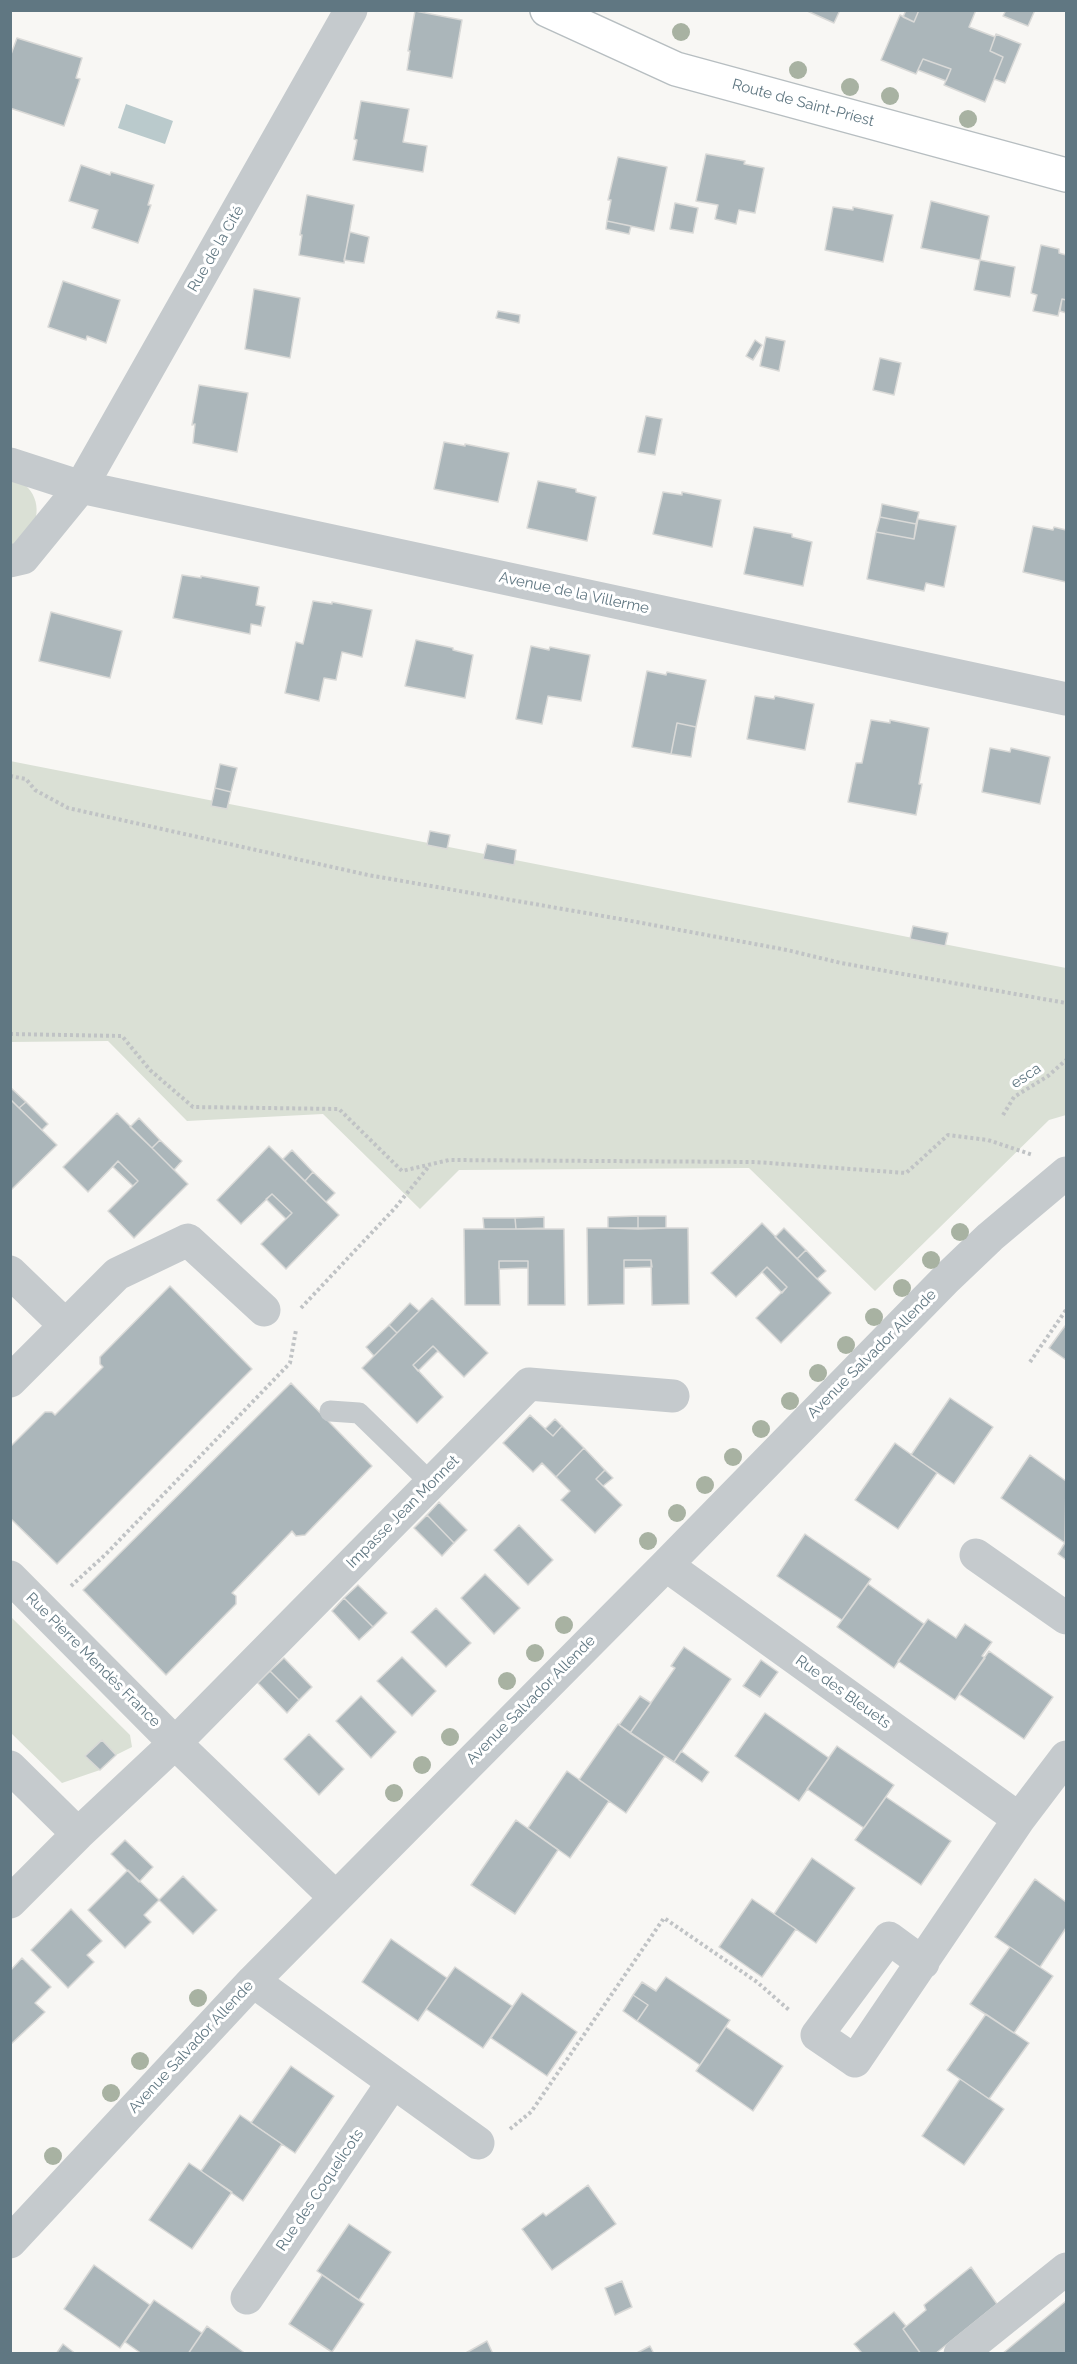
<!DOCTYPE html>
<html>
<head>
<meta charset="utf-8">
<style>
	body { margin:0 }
	#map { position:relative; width:1077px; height:2364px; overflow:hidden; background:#f8f7f4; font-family:Raleway,sans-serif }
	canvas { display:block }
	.frame { position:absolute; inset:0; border:12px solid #607782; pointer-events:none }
</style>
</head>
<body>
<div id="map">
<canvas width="1077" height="2364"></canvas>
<div class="frame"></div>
</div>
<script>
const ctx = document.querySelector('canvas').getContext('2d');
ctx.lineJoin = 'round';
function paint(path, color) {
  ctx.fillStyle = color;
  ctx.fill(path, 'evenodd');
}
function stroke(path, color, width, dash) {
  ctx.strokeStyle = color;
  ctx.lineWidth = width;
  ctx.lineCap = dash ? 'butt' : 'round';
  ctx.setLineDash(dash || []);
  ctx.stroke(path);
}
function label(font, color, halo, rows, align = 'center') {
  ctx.font = font + ' Raleway,sans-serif';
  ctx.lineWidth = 6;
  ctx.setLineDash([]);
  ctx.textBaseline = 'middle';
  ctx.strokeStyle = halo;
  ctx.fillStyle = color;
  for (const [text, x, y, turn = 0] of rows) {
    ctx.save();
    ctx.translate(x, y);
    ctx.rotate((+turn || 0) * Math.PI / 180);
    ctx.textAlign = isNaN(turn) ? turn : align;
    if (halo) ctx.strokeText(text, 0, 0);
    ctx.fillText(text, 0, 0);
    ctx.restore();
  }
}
paint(new Path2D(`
	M10,477C34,484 44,508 31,530C26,537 17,544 10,550Z
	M10,761L1066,968V1115L1049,1120L875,1291L749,1168L459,1170L420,1209L323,1114L187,1121L108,1041L11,1042Z
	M10,1616L130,1735L132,1747L116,1755L100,1770L62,1783L11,1733Z`), '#dae0d5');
paint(new Path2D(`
	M126,104L173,121L165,144L118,128Z`), '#bacacc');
const building = new Path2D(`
	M805,10H840L834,23Z
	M906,10H919L914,22L903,17Z
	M919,10H976L969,27L995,37L990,51L1003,57L985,102L944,85L951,69L923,59L916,74L881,60L900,15L914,22Z
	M1006,10H1035L1028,26L1003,16Z
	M415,11L462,20L452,78L407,70L410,51H408Z
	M996,34L1021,44L1005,83L994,79L1003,57L990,51Z
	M17,38L82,58L76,78L80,79L64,126L10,108V57Z
	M923,59L951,69L946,81L918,70Z
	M361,101L409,109L403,142L427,146L423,172L353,160L357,140L354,139Z
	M706,154L745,161L744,164L764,168L755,213L739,210L736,224L715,219L718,205L696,201Z
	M618,157L667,167L654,231L607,221L611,200H608Z
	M81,165L110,175L111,172L154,185L148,205H151L138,243L92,228L98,210L69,201Z
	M307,195L354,205L344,263L299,255L302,235H300Z
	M931,201L989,216L980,260L921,248Z
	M675,203L698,208L693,233L670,229Z
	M833,207L853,210V207L893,215L883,262L825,250Z
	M607,221L631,226L629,234L606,229Z
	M350,232L369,237L364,263L344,260Z
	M1041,245L1059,249V253L1066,255V300L1062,299L1058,316L1033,311L1037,295L1031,293Z
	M980,260L1015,267L1010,297L974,290Z
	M63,281L120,300L106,343L87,336L86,340L48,327Z
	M254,289L300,298L290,358L245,349Z
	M1062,299L1066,300V313L1060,311Z
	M498,311L520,315L519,323L496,318Z
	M766,337L785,341L779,371L760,366Z
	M755,340L762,345L753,360L746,356Z
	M880,358L901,363L894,395L873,390Z
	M199,385L248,393L237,452L193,443L195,424L192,425Z
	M646,416L662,419L655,455L638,452Z
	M444,442L465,446V444L509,453L498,502L434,489Z
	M538,481L576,489V492L596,497L587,541L527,528Z
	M663,492L682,495V492L721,500L712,547L653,534Z
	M882,504L919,512L916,524L880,517Z
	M880,517L916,524L914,539L876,532Z
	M918,519L956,526L944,587L926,583L924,591L867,579L876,532L914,539Z
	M1033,526L1053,530L1054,527L1066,530V582L1023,572Z
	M754,527L792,534V537L812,542L803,586L744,574Z
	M182,575L201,578V576L259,587L256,605L265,607L261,626L251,624L250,634L173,618Z
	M313,601L332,604V602L372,610L362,657L342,652L336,680L324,678L319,701L285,693L296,642L303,644Z
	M51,612L122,631L110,678L39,661Z
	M416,640L453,648V650L473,655L465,698L405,686Z
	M531,646L549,650L550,647L590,655L581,701L548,696L542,724L516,719Z
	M647,671L666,675L667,672L706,680L696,727L677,723L671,754L632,747Z
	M755,696L774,699L775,696L814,704L805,750L747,739Z
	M871,720L890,723V720L929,728L919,784H922L916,815L848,802L856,763H862Z
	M677,723L696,727L691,757L671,754Z
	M990,748L1010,752L1011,748L1050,757L1040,804L982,792Z
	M220,764L237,768L231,792L215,788Z
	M215,788L231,792L227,809L211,806Z
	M430,831L450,835L447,849L427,845Z
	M487,844L516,850L514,865L483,859Z
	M913,926L948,933L945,946L910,939Z
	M10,1087L26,1102L19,1108L10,1099Z
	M10,1099L57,1145L10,1191Z
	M26,1102L48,1124L42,1130L19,1108Z
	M117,1113L188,1184L134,1238L108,1211L138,1181L118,1161L88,1192L63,1167Z
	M139,1118L160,1140L152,1148L130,1127Z
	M160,1140L182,1161L174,1170L152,1148Z
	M269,1146L339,1215L286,1269L261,1244L292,1213L272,1194L241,1224L217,1200Z
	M292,1150L313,1172L305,1181L283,1159Z
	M118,1161L138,1181L133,1186L113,1167Z
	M313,1172L335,1193L326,1202L305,1181Z
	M272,1194L292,1213L286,1219L266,1199Z
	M638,1216V1229L608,1228V1217Z
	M638,1216H666V1228L638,1229Z
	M544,1217V1228L516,1229L515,1218Z
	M483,1218H515L516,1229H484Z
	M762,1223L831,1293L781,1343L756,1318L787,1287L767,1267L736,1297L711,1273Z
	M587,1228H688L689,1304L652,1305L651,1260H624V1304L588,1305Z
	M784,1228L806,1250L797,1259L775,1237Z
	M464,1229H564L565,1305H528V1261H499L500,1305H465Z
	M806,1250L826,1271L817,1279L797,1259Z
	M624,1260H651L652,1267L624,1268Z
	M499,1261H528V1268L499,1269Z
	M767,1267L787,1287L782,1293L762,1272Z
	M170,1286L252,1369L57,1564L10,1518V1447L45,1412H52L55,1415L103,1367L100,1364V1357Z
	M432,1298L488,1353L464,1377L433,1346L413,1365L443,1397L417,1423L362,1368Z
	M410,1303L419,1311L397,1333L389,1325Z
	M389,1325L397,1333L374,1356L366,1347Z
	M1065,1326L1066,1327V1360L1049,1348Z
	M433,1346L438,1351L418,1371L413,1365Z
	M291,1383L372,1466L305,1535L296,1536L292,1531L232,1593L236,1596V1604L166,1675L83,1590Z
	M950,1398L993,1427L954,1484L911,1455Z
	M530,1415L553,1436L562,1426L584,1448L556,1477L542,1463L533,1472L503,1443Z
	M555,1419L562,1426L553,1436L545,1429Z
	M895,1443L937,1473L898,1529L855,1500Z
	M584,1448L605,1470L596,1479L622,1505L595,1533L561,1500L570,1491L556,1477Z
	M1030,1455L1066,1481L1065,1543L1001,1498Z
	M605,1470L613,1478L603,1486L596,1479Z
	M439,1502L467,1530L454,1543L427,1515Z
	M427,1515L454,1543L442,1556L414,1528Z
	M519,1525L553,1560L528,1585L494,1550Z
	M805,1534L871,1579L842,1620L777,1576Z
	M1066,1541V1560L1058,1554Z
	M485,1574L520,1608L494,1634L461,1598Z
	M868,1584L924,1624L894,1668L837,1627Z
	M358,1585L387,1613L373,1627L344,1598Z
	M344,1598L373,1627L359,1640L332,1611Z
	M436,1608L471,1643L446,1667L411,1632Z
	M928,1619L956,1638L965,1624L992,1642L982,1656L985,1658L955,1700L898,1661Z
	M684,1647L731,1679L674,1762L630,1733L675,1668L671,1666Z
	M989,1651L1053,1697L1024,1739L959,1694Z
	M402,1657L436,1691L412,1716L377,1681Z
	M284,1658L312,1687L299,1700L270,1671Z
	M761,1660L778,1672L760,1697L743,1686Z
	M270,1671L299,1700L287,1713L258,1683Z
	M361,1696L396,1732L371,1758L336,1721Z
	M640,1696L651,1703L630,1733L619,1725Z
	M765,1713L829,1758L799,1801L735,1756Z
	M618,1724L665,1756L626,1813L579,1780Z
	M309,1734L344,1769L319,1795L284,1759Z
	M102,1740L116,1755L100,1770L85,1756Z
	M837,1746L894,1785L864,1828L807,1789Z
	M681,1751L709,1772L702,1782L674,1762Z
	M567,1771L609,1801L570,1858L528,1828Z
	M886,1797L951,1841L921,1885L855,1840Z
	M516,1820L558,1850L515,1914L471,1885Z
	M125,1840L153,1867L139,1882L111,1854Z
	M812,1858L855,1888L816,1943L774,1914Z
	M128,1870L159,1900L144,1915L151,1922L125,1948L88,1910Z
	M183,1876L217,1910L193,1934L159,1900Z
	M1035,1879L1066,1902V1928L1040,1967L995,1937Z
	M752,1899L796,1929L762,1977L719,1947Z
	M71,1909L102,1941L87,1955L94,1962L68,1988L31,1950Z
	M391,1939L447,1978L418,2021L362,1982Z
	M1010,1947L1053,1976L1014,2033L970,2004Z
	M22,1958L51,1987L35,2003L45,2012L10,2045V1971Z
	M455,1967L512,2006L483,2048L426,2009Z
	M666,1977L730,2020L700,2065L637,2021L648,2005L633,1995L642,1982L656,1991Z
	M522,1993L577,2032L547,2076L491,2038Z
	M633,1995L648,2005L637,2021L623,2011Z
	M986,2014L1029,2043L989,2099L947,2070Z
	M726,2027L783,2066L753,2111L696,2071Z
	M291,2066L334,2096L295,2153L251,2123Z
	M960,2079L1004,2109L964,2165L922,2136Z
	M240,2115L282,2144L243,2201L201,2171Z
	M189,2163L232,2192L192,2249L149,2220Z
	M588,2185L616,2224L552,2270L522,2229L543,2213L546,2216Z
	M349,2224L391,2252L359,2300L317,2271Z
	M94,2265L150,2305L120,2348L64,2309Z
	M971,2267L997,2304L935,2354H921L903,2329L926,2310L924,2305Z
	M322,2275L364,2304L332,2352L289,2324Z
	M622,2281L632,2307L615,2315L605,2288Z
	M154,2300L202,2333L188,2354H142L125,2342Z
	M1066,2301V2354H1002Z
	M894,2312L906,2326L903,2329L921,2354H859L861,2352L854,2344Z
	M207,2326L246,2354H188Z
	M487,2341L493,2354H464Z
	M63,2344L76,2354H56Z
	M650,2346L654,2354H635Z`);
paint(building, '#abb6ba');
stroke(building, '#d9d9d7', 1.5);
const secondary = new Path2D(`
	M547,10L676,69L1066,175`);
stroke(secondary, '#b7bec1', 36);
stroke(new Path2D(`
	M10,776L26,779L35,790L68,808L368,875L626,920L787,950L841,963L1066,1003
	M10,1034L122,1036L150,1070L193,1107L339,1109L402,1171L449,1160L755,1162L906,1173L948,1135L988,1140L1033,1155
	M1003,1115L1014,1097L1048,1076L1066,1060
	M301,1308L395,1208L430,1165
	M1030,1362L1066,1310
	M71,1586L106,1554L290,1363L296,1330
	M510,2129L531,2112L664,1918L757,1982L789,2010`), '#c0c3c5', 4, [3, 3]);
stroke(new Path2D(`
	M330,1411L359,1413L431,1483`), '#c5cacd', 21);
stroke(new Path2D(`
	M10,464L81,487L1066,699
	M10,561L23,558L81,487L351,10
	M10,1272L65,1325
	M10,1381L117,1274L188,1240L264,1310
	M976,1555L1066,1618
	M666,1565L1019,1819L855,2061L817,2035L889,1938L923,1963
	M10,1577L175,1743L335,1897
	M10,1767L78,1834
	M1019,1819L1066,1757
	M10,1902L78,1834L175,1743L529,1384L673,1396
	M253,1981L478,2143
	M10,2242L253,1981L666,1565L947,1278L990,1237L1066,1173
	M247,2298L393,2082
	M960,2354L1066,2269`), '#c5cacd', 33);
stroke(secondary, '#fff', 33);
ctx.fillStyle = '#a8b2a2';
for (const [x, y] of [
	[681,32],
	[798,70],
	[850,87],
	[890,96],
	[968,119],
	[960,1232],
	[931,1260],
	[902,1288],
	[874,1317],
	[846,1345],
	[818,1373],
	[790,1401],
	[761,1429],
	[733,1457],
	[705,1485],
	[677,1513],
	[648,1541],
	[564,1625],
	[535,1653],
	[507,1681],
	[450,1737],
	[422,1765],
	[394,1793],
	[198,1998],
	[140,2061],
	[111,2093],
	[53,2156]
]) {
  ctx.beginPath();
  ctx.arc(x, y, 9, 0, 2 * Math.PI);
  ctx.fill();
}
label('15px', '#607782', '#fff', [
	["Route de Saint-Priest",803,103,15],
	["Rue de la Cité",216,249,-60],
	["Avenue de la Villerme",574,593,12],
	["esca",1026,1076,-34],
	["Avenue Salvador Allende",872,1354,-45],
	["Impasse Jean Monnet",403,1512,-45],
	["Rue Pierre Mendès France",93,1660,45],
	["Rue des Bleuets",843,1692,36],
	["Avenue Salvador Allende",531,1700,-45],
	["Avenue Salvador Allende",191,2047,-47],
	["Rue des Coquelicots",320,2190,-56]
]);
</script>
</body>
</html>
